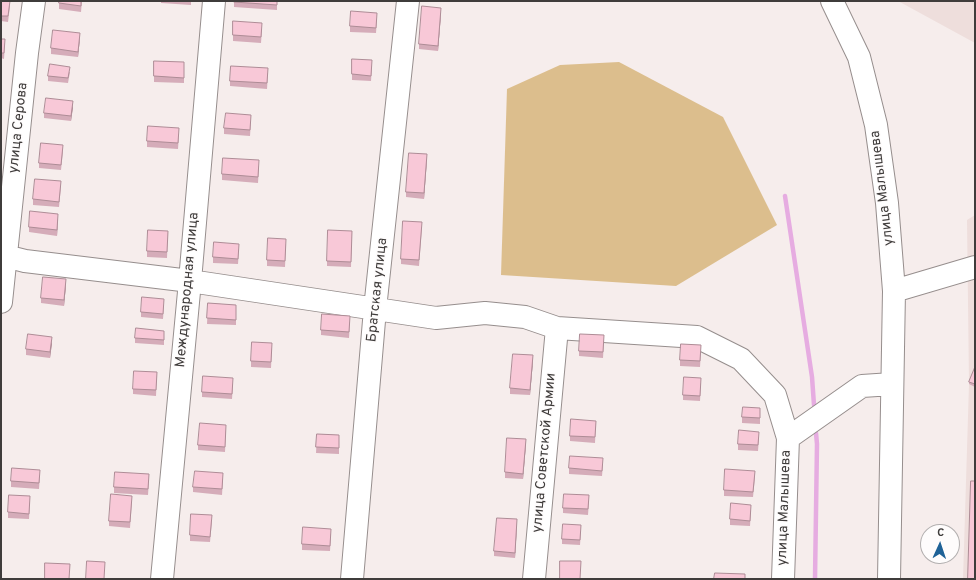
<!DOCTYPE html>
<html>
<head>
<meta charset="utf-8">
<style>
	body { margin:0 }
	#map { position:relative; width:976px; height:580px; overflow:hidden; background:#f6edec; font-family:Overpass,sans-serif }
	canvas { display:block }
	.frame { position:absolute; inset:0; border:2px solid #3f3c3b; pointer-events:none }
	.north { position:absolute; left:920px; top:524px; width:40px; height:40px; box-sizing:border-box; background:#fefcfc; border:1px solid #b2afaf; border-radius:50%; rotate:3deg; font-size:11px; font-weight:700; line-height:16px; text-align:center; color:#3f3c3b }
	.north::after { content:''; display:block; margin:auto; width:14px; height:18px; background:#1f6297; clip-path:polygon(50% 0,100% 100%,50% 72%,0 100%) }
</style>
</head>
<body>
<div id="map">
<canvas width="976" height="580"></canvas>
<div class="frame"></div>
<div class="north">С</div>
</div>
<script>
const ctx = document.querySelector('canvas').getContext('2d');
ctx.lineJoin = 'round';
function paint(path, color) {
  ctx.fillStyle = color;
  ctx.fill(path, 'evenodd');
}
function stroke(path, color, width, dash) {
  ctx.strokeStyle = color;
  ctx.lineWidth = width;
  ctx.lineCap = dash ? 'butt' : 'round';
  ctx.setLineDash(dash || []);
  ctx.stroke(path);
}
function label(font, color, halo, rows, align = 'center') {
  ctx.font = font + ' Overpass,sans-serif';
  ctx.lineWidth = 3;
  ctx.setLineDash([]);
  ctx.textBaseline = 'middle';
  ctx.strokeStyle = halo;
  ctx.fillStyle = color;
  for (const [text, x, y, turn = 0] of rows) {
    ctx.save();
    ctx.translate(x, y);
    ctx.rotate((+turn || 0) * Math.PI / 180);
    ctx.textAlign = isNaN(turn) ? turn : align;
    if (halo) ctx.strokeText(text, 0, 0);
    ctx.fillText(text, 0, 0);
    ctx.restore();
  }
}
paint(new Path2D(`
	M898,1H975V43Z
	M975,215V579H963L969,384L967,220Z`), '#eededc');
paint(new Path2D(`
	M619,62L723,117L777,225L676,286L501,275L507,89L560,65Z`), '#dcbe8d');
stroke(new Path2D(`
	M785,196L812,377L814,405
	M815,579L817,444L816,433`), '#e6ace1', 4.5);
const minor = new Path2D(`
	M832,1L859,57L876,125L887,203L894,291L889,579
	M1,255L25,261L190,281L436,318L485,313L525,317L557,328L697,337L741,359L775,395L788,438
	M894,291L975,267
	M1,302L27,53L34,1
	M162,579L190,281L214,1
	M352,579L375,309L408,1
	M534,579L557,328
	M783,579L788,438L862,386L892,384`);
stroke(minor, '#968e8d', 24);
stroke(minor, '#fff', 22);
paint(new Path2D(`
	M1,1L10,6L8,22L1,21Z
	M59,1H82L81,12L59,9Z
	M161,1H191V5L161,3Z
	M234,1H277V10L234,7Z
	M441,14L438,51L419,49V44Z
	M377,19L376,33L350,32V26Z
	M262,29L261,43L233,41V35Z
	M80,38L78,57L51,54V48Z
	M1,39L5,44L4,59L1,58Z
	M184,62V83L154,82V76Z
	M372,66L371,81L352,80V74Z
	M70,72L68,83L48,81V76Z
	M268,73L267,89L230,86V81Z
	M73,107L71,121L44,118V113Z
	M251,121L250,136L224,134V128Z
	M179,134L178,149L147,147V141Z
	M63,151L61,170L39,168V163Z
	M427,159L424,199L406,197V192Z
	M259,166L258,183L222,180V174Z
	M61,186L59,207L33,205V199Z
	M58,219L57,236L29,232V227Z
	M422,227L419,266L401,264V259Z
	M168,231L167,258L147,257V251Z
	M352,231L351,267L327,266V261Z
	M286,244L285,267L267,266V260Z
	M239,249L238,264L213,263V257Z
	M66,285L64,306L41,303V298Z
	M208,303L236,305V325L207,324Z
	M164,305L163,319L141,317V312Z
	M350,322L349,338L321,335V330Z
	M164,336V345L135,343V338Z
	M604,341L603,358L579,356V351Z
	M52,343L50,358L26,355V349Z
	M272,348L271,368L251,367V361Z
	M701,351L700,367L680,366V360Z
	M533,361L530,395L510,394V388Z
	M975,367V387L969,384V382Z
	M157,372L156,396L133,394V389Z
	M701,383L700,401L683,400V395Z
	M233,384L232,399L202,397V392Z
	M760,414V424L742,423V417Z
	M596,421L595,443L570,441V436Z
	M226,430L225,452L198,450V445Z
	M317,434L339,435V454L316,453Z
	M759,437L758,451L738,450V444Z
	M526,444L523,479L505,478V472Z
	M603,464L602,476L569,474V468Z
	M40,475L39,489L11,487V481Z
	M755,477L753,497L724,496V490Z
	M223,479L222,495L193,492V487Z
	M149,480L148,495L114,493V487Z
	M132,501L130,528L109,526V521Z
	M589,501L588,515L563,513V508Z
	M30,502L29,519L8,518V512Z
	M751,510L750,526L730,525V519Z
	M212,521L210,542L190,541V535Z
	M517,525L515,558L494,556V551Z
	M581,531L580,545L562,544V539Z
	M331,534L330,551L302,550V544Z`), '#d5acb9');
paint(new Path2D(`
	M441,8V14L438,51V46Z
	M80,33V38L78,57V52Z
	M73,101V107L71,121V116Z
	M427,154V159L424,199V193Z
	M58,214V219L57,236V230Z
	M66,279V285L64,306V300Z
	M52,337V343L50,358V352Z
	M533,355V361L530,395V390Z
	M526,439V444L523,479V474Z
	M517,519V525L515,558V553Z`), '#ae8c96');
const building = new Path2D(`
	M1,1H10L8,16H1Z
	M59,1H81V6L59,3Z
	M234,1H277V5L234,2Z
	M422,6L441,8L438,46L419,44Z
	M351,11L377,13L376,28L350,26Z
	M233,21L262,23L261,37L233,35Z
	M53,30L80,33L78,52L51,48Z
	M1,39H5L4,53H1Z
	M352,59L372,60L371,76L352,74Z
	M154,61L184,62V78L154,76Z
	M50,64L70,67L68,78L48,76Z
	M231,66L268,68L267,83L230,81Z
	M46,98L73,101L71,116L44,113Z
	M226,113L251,115L250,130L224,128Z
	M148,126L179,128L178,143L147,141Z
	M41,143L63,145L61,165L39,163Z
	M409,153L427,154L424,193L406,192Z
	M223,158L259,160L258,177L222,174Z
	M35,179L61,181L59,202L33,199Z
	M30,211L58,214L57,230L29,227Z
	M403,221L422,222L419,260L401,259Z
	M148,230L168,231L167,252L147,251Z
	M328,230L352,231L351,262L327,261Z
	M268,238L286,239L285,261L267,260Z
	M214,242L239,244L238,259L213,257Z
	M43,277L66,279L64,300L41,298Z
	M142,297L164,299L163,314L141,312Z
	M208,303L236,305V320L207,318Z
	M322,314L350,316L349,332L321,330Z
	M136,328L164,331V340L135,338Z
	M28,334L52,337L50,352L26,349Z
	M580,334L604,335L603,352L579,351Z
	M252,342L272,343L271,362L251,361Z
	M681,344L701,345L700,361L680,360Z
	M513,354L533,355L530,390L510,388Z
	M975,367V384L969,382Z
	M134,371L157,372L156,390L133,389Z
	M203,376L233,378L232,394L202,392Z
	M684,377L701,378L700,396L683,395Z
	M743,407L760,408V418L742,417Z
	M571,419L596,421L595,437L570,436Z
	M200,423L226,425L225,447L198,445Z
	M739,430L759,432L758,445L738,444Z
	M317,434L339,435V448L316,447Z
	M507,438L526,439L523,474L505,472Z
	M570,456L603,458L602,471L569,468Z
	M12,468L40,470L39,483L11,481Z
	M725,469L755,471L753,492L724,490Z
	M195,471L223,473L222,489L193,487Z
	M115,472L149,474L148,489L114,487Z
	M971,481H975V579H968Z
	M111,494L132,496L130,522L109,521Z
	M564,494L589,495L588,509L563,508Z
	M9,495L30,496L29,514L8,512Z
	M731,503L751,505L750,521L730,519Z
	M191,514L212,515L210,537L190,535Z
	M497,518L517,519L515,553L494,551Z
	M563,524L581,525L580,540L562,539Z
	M303,527L331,529L330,546L302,544Z
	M87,561L105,562L104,579H86Z
	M560,561H581L580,579H560Z
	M45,563L70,564L69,579H45Z
	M715,573L745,574V579H714Z`);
paint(building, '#f8c8d7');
stroke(building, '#ae8c96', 1);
label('14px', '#3f3c3b', '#fefcfc', [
	["улица Серова",19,128,-84],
	["улица Малышева",883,188,-97],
	["Международная улица",188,290,-85],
	["Братская улица",378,290,-84],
	["улица Советской Армии",545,453,-85],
	["улица Малышева",785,508,-88]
]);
</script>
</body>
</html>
